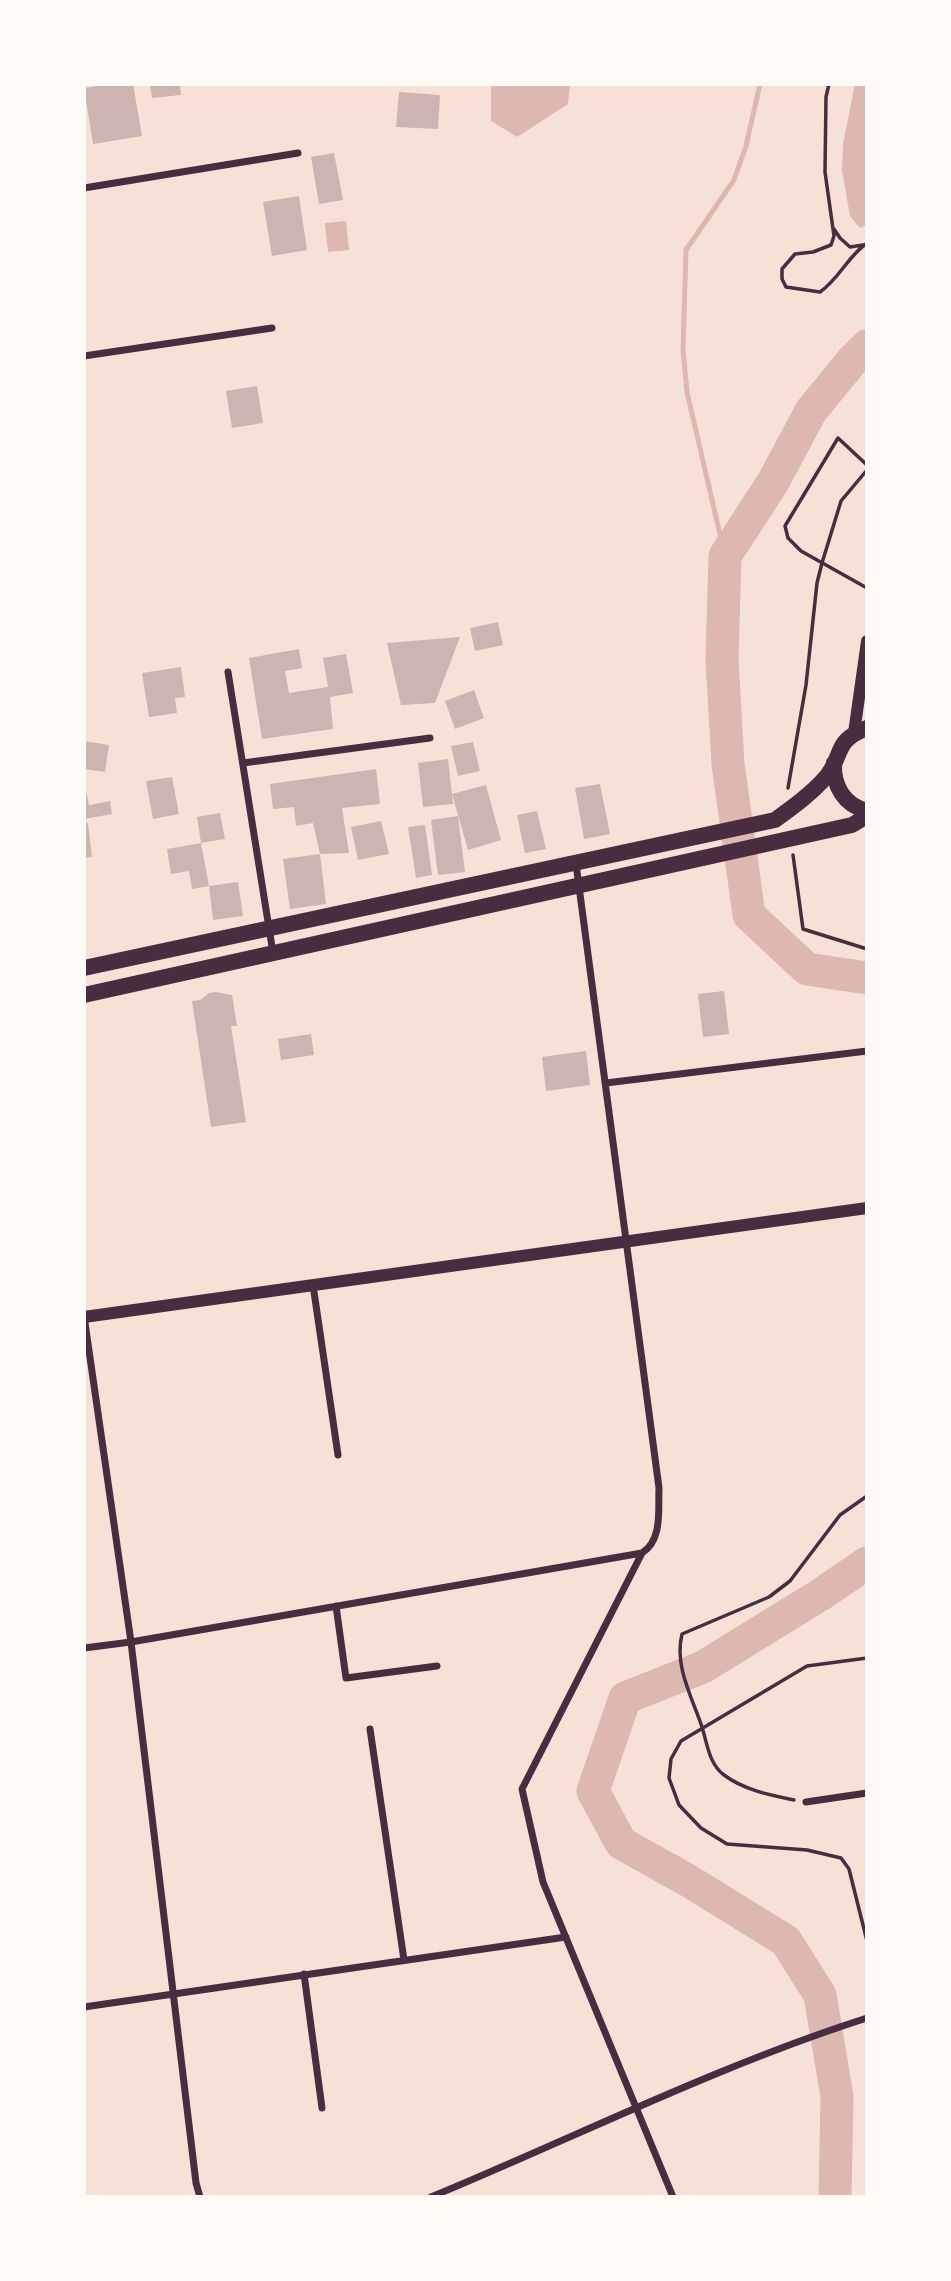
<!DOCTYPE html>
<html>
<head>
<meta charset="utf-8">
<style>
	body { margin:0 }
	#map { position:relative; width:951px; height:2281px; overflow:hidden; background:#f7e1d7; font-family:"Source Sans 3",sans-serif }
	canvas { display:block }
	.frame { position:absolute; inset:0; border:86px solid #fffaf5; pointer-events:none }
</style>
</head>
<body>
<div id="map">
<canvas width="951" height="2281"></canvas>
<div class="frame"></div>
</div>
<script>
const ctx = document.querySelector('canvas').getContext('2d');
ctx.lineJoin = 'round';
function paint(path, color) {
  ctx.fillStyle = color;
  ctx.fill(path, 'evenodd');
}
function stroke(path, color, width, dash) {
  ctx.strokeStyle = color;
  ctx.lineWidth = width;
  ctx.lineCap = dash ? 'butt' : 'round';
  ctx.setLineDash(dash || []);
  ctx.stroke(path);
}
paint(new Path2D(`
	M491,84H570L568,104L517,137L491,121Z
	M855,84H867V225L860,228L850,216L842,170L843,144Z
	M346,221L349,250L328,252L325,223Z`), '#dcb8b0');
stroke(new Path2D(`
	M725,556L687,392L683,350L686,250L734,180L746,146L760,84`), '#dcb8b0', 5);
stroke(new Path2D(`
	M867,346L852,361L811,411L773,482L725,556L722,660L728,764L749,915L807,969L867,978
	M835,2197L837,2096L820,1995L786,1941L689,1881L621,1843L593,1791L625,1698L703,1667L820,1595L867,1563`), '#dcb8b0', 33);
paint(new Path2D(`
	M109,84H133L142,136L93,144L84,88Z
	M150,84H180L181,95L152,98Z
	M399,92L440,95L438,129L396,127Z
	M334,153L343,200L319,204L311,157Z
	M299,196L307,250L272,256L263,202Z
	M257,386L263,423L232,428L226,391Z
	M498,622L503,645L475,651L470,628Z
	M460,637L435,703L401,705L387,643Z
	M299,649L302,668L285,671L289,693L328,687L323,658L346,654L353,693L330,697L333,729L262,739L249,658Z
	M181,667L185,697L175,698L177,713L149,717L142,673Z
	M474,690L484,718L455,729L445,701Z
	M84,741L109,745L105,772L84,769Z
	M473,742L480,771L458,776L451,746Z
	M448,759L453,804L423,807L418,763Z
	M376,769L380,804L342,808L349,853L320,854L313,823L296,826L294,807L273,809L270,784Z
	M172,777L179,814L153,819L146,781Z
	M84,780L89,805L110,801L112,814L84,819Z
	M600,784L610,834L584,839L575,788Z
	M486,785L501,840L468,850L452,794Z
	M537,811L546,849L525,853L517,815Z
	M220,813L225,839L201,843L197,817Z
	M458,816L465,872L438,875L431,820Z
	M381,821L389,854L358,860L351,827Z
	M84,823H88L92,857L84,858Z
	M425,825L432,875L416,878L408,827Z
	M201,843L209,886L192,889L189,871L171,874L167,849Z
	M320,854L326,904L290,909L283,859Z
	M238,882L243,916L213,920L209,886Z
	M724,991L729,1034L703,1037L698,994Z
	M216,992L232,995L237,1026H231L246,1122L211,1127L192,1001L200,1000L209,993Z
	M311,1034L314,1055L281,1060L278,1039Z
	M586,1051L590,1085L546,1091L542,1057Z`), '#ccb4b1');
stroke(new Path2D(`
	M829,84L826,97L825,172L834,236L831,245L813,252L795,254L782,269V279L786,287L820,292C839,279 848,256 867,243
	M834,229L840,238L850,247L863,245
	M867,465L838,438L785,526L788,538L801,551L867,588
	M788,788L806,685L817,583L822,563L841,501L867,470
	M793,855L803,929L867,949
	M867,1658L807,1666L681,1741L671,1759L669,1778L679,1805L701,1828L727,1844L807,1850L841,1858L849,1869L867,1941
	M794,1800C770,1795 744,1790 724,1775C709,1764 707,1743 702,1727C692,1697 674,1666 682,1634L769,1597L790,1581L840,1515L867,1496`), '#4a2c40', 3.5);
stroke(new Path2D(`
	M84,188L298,153
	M84,356L272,328
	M228,672L273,953
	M243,763L430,738
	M606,1083L867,1051
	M313,1285L338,1455
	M84,1316L131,1642L196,2183L200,2197
	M642,1553L522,1789L543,1882L673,2197
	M336,1606L346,1678L437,1666
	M84,1648L131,1642L642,1553C663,1540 658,1509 659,1488L576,864
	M370,1729L404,1960
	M806,1802L867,1793
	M304,1974L322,2108
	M84,2007L566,1937
	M431,2197C576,2137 717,2066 867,2018`), '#4a2c40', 7);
stroke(new Path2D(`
	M854,733L867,641
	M84,1317L867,1208`), '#4a2c40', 12);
stroke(new Path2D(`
	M834,763C833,786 844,805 867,811
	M84,968L775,820C793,807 811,794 826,777C844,755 833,741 867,728
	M84,995L852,825L867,816`), '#4a2c40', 16);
</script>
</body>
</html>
